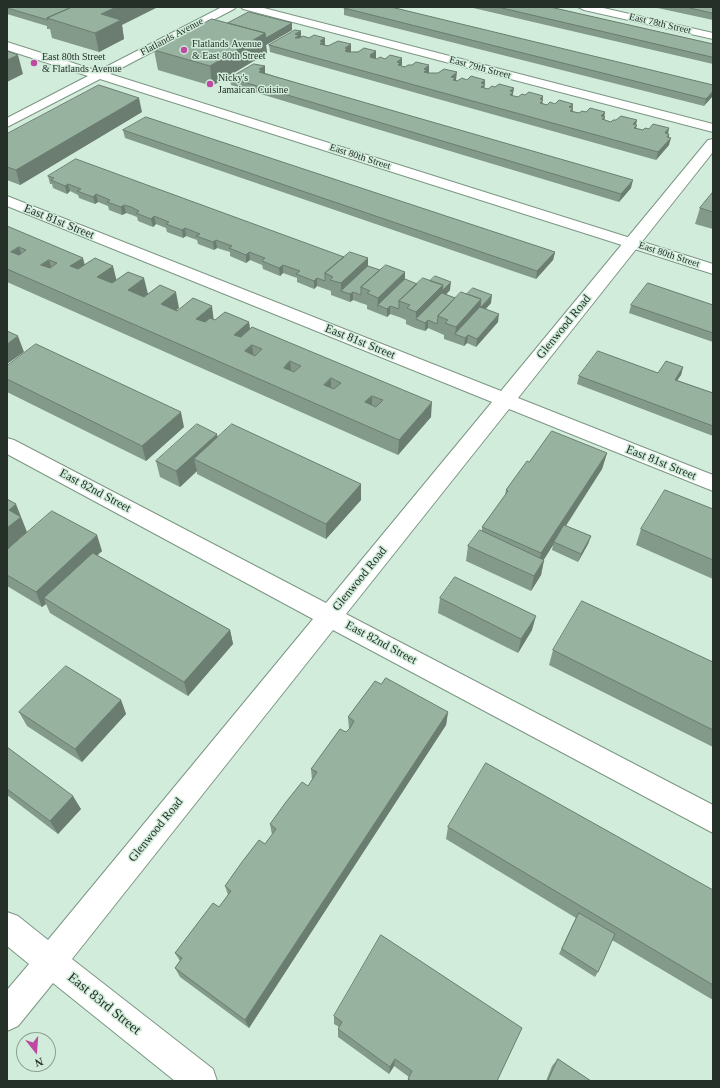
<!DOCTYPE html>
<html>
<head>
<meta charset="utf-8">
<style>
	body { margin:0 }
	#map { position:relative; width:720px; height:1088px; overflow:hidden; background:#d1ecda; font-family:"Times New Roman",serif }
	canvas { display:block }
	.frame { position:absolute; inset:0; border:8px solid #253029; pointer-events:none }
	.north { position:absolute; left:16px; top:1032px; width:40px; height:40px; box-sizing:border-box; background:#d1ecda; border:1px solid #8ca193; border-radius:50%; rotate:163deg; font-size:11px; font-weight:700; line-height:16px; text-align:center; color:#253029 }
	.north::after { content:''; display:block; margin:auto; width:14px; height:18px; background:#be4aa3; clip-path:polygon(50% 0,100% 100%,50% 72%,0 100%) }
</style>
</head>
<body>
<div id="map">
<canvas width="720" height="1088"></canvas>
<div class="frame"></div>
<div class="north">N</div>
</div>
<script>
const ctx = document.querySelector('canvas').getContext('2d');
ctx.lineJoin = 'round';
function stroke(path, color, width, dash) {
  ctx.strokeStyle = color;
  ctx.lineWidth = width;
  ctx.lineCap = dash ? 'butt' : 'round';
  ctx.setLineDash(dash || []);
  ctx.stroke(path);
}
function paint(path, color) {
  ctx.fillStyle = color;
  ctx.fill(path, 'evenodd');
}
function label(font, color, halo, rows, align = 'center') {
  ctx.font = font + ' "Times New Roman",serif';
  ctx.lineWidth = 3;
  ctx.setLineDash([]);
  ctx.textBaseline = 'middle';
  ctx.strokeStyle = halo;
  ctx.fillStyle = color;
  for (const [text, x, y, turn = 0] of rows) {
    ctx.save();
    ctx.translate(x, y);
    ctx.rotate((+turn || 0) * Math.PI / 180);
    ctx.textAlign = isNaN(turn) ? turn : align;
    if (halo) ctx.strokeText(text, 0, 0);
    ctx.fillText(text, 0, 0);
    ctx.restore();
  }
}
const street = new Path2D(`
	M241,7H260L713,124V132L243,9Z
	M578,7H599L713,33V39L584,10Z
	M713,139V152L518,398L713,475V491L509,409L346,614L713,805V833L333,630L72,959L213,1069L217,1081H175L53,983L18,1026L7,1031V990L29,964L7,946V912L18,916L48,940L313,619L7,454V438L14,440L326,603L492,402L7,206V196L501,391L708,140Z`);
const secondary = new Path2D(`
	M222,7H236L234,9L110,74L713,264V274L100,79L7,127V118L88,76L7,50V42L98,71Z`);
stroke(street, '#7c9684', 2);
stroke(secondary, '#7c9684', 2);
paint(street, '#fff');
paint(secondary, '#fff');
paint(new Path2D(`
	M7,7L122,25L124,39L99,52L52,38L50,29H47V26L7,14Z
	M469,7H550L713,44V64Z
	M653,7H713V20Z
	M344,8L713,85L704,106L344,15Z
	M228,23H292V30L266,45L267,53L212,86L158,70L154,50Z
	M301,31V37L325,45L351,52L376,51V58L375,59L456,80L457,81L467,80H485L484,88L488,89L495,87L514,88L512,96L518,97L525,95L543,96L542,103L547,105L555,104H573L572,111L579,113L586,112H605L604,116L605,117L604,120L611,122L616,120H637L636,125V128L643,130L649,129L669,128L668,134H669V145L656,160L270,52L269,45Z
	M265,73L631,188L619,202L231,85L230,78Z
	M142,112L20,185L7,180V134Z
	M123,130L555,252L553,260L536,279L125,138Z
	M48,176L368,266L417,284L450,290L446,294L455,298L491,303L486,309L498,322L476,347L467,343L464,346L444,339V335L428,328L425,331L415,328L406,324V320L399,317L390,314L387,317L367,309V305L361,303L353,300L350,302L331,295V291L317,286L314,289L297,282V278L283,273L280,276L263,269L262,265L250,260L246,263L230,256V252L217,248L214,250L198,244L197,240L186,236L183,238L167,232L166,228L156,224L153,227L138,221L137,217L132,215L126,213L122,215L109,210L108,206L98,202L95,204L79,198L78,195L70,191L67,194L53,188L52,184H50Z
	M713,192V229L695,224L700,208Z
	M7,226L116,280L179,308L176,310L214,320L249,322L250,329L431,417L398,455L7,282Z
	M631,305H713V342L629,313Z
	M7,366L184,427L146,461L7,392Z
	M683,367L681,375L677,380L713,393V436L577,384L579,376L658,373Z
	M218,437L361,484V500L326,539L197,474V471L180,487L160,477L156,461Z
	M607,453L602,469L566,526L591,536L588,544L578,562L552,550L553,545L544,559V560L541,575L531,591L466,561L468,546L482,531V527L505,496L506,490L529,462Z
	M713,509V579L636,545L641,529Z
	M7,550L102,551L97,555L230,630L233,644L188,696L50,613L46,604L42,607L7,586Z
	M440,598L532,630L518,653L438,613Z
	M553,650L713,662V747L549,665Z
	M381,684L448,712L446,725L249,1028L180,977L175,968L180,961L175,953L219,907L228,895L225,886L265,844L272,835L270,824L308,786L312,780L311,769L349,729L348,717Z
	M121,700L126,714L82,762L27,726L19,712Z
	M7,747L81,809L58,834L7,795Z
	M448,827L713,890V1000L612,940L598,972L595,977L559,954L576,918L446,839Z
	M334,1016L497,1081H408L409,1077L394,1066L389,1074L338,1037V1029L339,1027L334,1024Z
	M558,1059L591,1081H546L552,1066Z`), '#83998a');
paint(new Path2D(`
	M116,7H158L122,25L124,39L99,52L95,33L101,14Z
	M292,23V30L266,45L267,53L212,86L210,66L265,33Z
	M301,31V38L296,45L295,34Z
	M325,38V45L323,47L320,51V41Z
	M351,44V52L347,56L345,48Z
	M376,51V58L373,60V63L370,55Z
	M18,55L23,74L7,82V60Z
	M402,58V65L400,66V70L397,62Z
	M429,65V73L427,74L424,79V69Z
	M265,66V74L260,79L259,69Z
	M457,72L456,80L455,81L452,87L451,77Z
	M485,80L484,92L480,94L481,83Z
	M514,88L512,99L509,102L510,91Z
	M713,91V96L704,106L706,99Z
	M543,96L542,107L538,110L540,99Z
	M139,98L142,112L20,185L16,170Z
	M573,104L572,109L573,108L572,116L569,107Z
	M605,112L604,118L605,117L603,124L601,116Z
	M637,120L635,127L637,125L635,133L633,124Z
	M669,128L667,136L665,133Z
	M669,134L668,141L671,138L669,145L656,160L658,152L667,137Z
	M633,180L631,188L619,202L621,194Z
	M68,184L70,191L67,194L65,186Z
	M96,194L98,202L95,204L93,197Z
	M124,205L126,213L122,215L121,207Z
	M154,216L156,224L153,227L151,219Z
	M185,228L186,236L183,238L182,230Z
	M216,240L217,248L214,250L213,242Z
	M19,247L24,262L11,252Z
	M249,252L250,260L246,263V255Z
	M555,252L553,260L536,279L537,271Z
	M83,258L87,273L70,266Z
	M368,258V274L341,291V299V283Z
	M49,260L54,275L41,265Z
	M283,265V273L280,276L279,268Z
	M113,266L117,282L101,293L97,277Z
	M405,272V287L378,305L377,313L378,298Z
	M144,278L148,294L132,306L128,290Z
	M317,278V286L314,289V281Z
	M451,282L450,290L442,299L416,319V312L443,285Z
	M176,292L179,308L164,319L161,304Z
	M353,292V300L350,302V294Z
	M492,295L491,303L480,315L481,307Z
	M481,299L479,315L455,334L454,343L456,327Z
	M212,306L214,322L199,334L196,319Z
	M390,306V314L387,317V309Z
	M499,314L498,322L476,347L477,339Z
	M428,320V328L425,331V323Z
	M249,322L251,338L236,350L234,335Z
	M468,335L467,343L464,346L465,338Z
	M18,336L24,352L7,364V344Z
	M252,345L254,361L245,351Z
	M290,361L292,377L284,368Z
	M683,367L681,375L672,388L675,380Z
	M331,378V394L324,385Z
	M372,396V411L365,402Z
	M432,402L431,417L398,455L399,440Z
	M181,412L184,427L146,461L142,446Z
	M217,434L220,450L194,459L197,471L180,487L176,471Z
	M607,453L602,469L555,542H554L553,545L538,569L541,553Z
	M361,484V500L326,539V524Z
	M16,504L27,532L7,550V528L9,510Z
	M97,535L102,551L49,601L44,598L46,604L42,607L36,592Z
	M591,536L588,544L578,562L581,554Z
	M544,560L541,575L531,591L534,576Z
	M536,616L532,630L518,653L521,639Z
	M230,630L233,644L188,696L184,682Z
	M121,700L126,714L82,762L75,749Z
	M448,712L446,725L249,1028L245,1020Z
	M73,796L81,809L58,834L50,821Z
	M395,1059L394,1066L389,1074L390,1067Z`), '#6a7d70');
const building = new Path2D(`
	M7,7H65L70,8L47,18L48,20L7,8Z
	M72,7H116L101,14L121,20L95,33L47,18Z
	M346,7H391L713,85V91L706,99L344,8Z
	M498,7H550L713,44V57Z
	M686,7H713V13Z
	M249,12L292,23L266,38L265,33L228,23Z
	M212,19L265,33L210,66L154,50Z
	M295,30L301,31L295,34L299,35L295,38H299L303,36L309,38L314,35L325,38L320,41L323,42L320,44L328,46L338,41L351,44L345,48L347,49L345,51L348,52H358L364,48L376,51L370,55L373,56L370,57L377,59L380,57L385,59L390,55L402,58L397,62L400,63L398,65L405,67L408,65H412L416,62L429,65L424,69L427,70L424,72L428,73H438L444,69L457,72L451,77L455,78L453,80L457,81L462,78L467,80L471,76L485,80L481,83L485,84L481,87L488,89L492,86L495,87L499,84L514,88L510,91L513,92L510,95L518,97L522,94L525,95L529,92L543,96L540,99L543,100L540,103L547,105L550,102L555,104L559,100L573,104L569,107L573,108L570,111L579,113L582,111L586,112L590,108L605,112L601,116L605,117L602,119L611,122L613,120H616L621,116L637,120L633,124L637,125L634,128L643,130L645,128L649,129L653,124L669,128L665,133L669,134L667,137L671,138L658,152L269,45Z
	M7,51L18,55L7,60Z
	M254,64L265,66L259,69L262,70L259,72L633,180L621,194L230,78Z
	M99,85L139,98L16,170L7,167V134Z
	M146,117L555,252L537,271L123,130Z
	M76,159L344,257L325,273V281L317,278L314,281L296,274L300,271L283,265L279,268L262,261L265,258L249,252L246,255L229,248L232,246L216,240L213,242L196,236L200,234L185,228L182,230L166,224L169,222L154,216L151,219L136,213L139,211L131,207L124,205L121,207L107,202L110,200L96,194L93,197L77,191L81,189L68,184L65,186L51,180L54,178L48,176Z
	M713,192V212L700,208Z
	M7,226L83,258L70,266L78,269L95,258L113,266L97,277L112,283L128,272L144,278L128,290L144,297L160,285L176,292L161,304L177,311L193,298L212,306L196,319L205,322L210,318L215,320L225,312L249,322L234,335L241,337L252,327L432,402L399,440L7,269ZM19,247L26,250L19,255L11,252ZM49,260L57,263L50,268L41,265ZM252,345L262,349L255,356L245,351ZM290,361L301,366L294,372L284,368ZM331,378L341,383L334,389L324,385ZM372,396L383,400L376,407L365,402Z
	M350,252L368,258L341,283L330,280L333,277L325,273Z
	M386,265L405,272L378,298L367,293L370,291L361,287Z
	M368,266L380,270L361,287V295L353,292L350,294L341,291Z
	M435,276L451,282L442,291L443,285L430,281Z
	M423,278L443,285L416,312L407,308L410,305L399,301Z
	M405,279L417,284L399,301V309L390,306L387,309L378,305Z
	M648,283L713,305V333L631,305Z
	M473,288L492,295L481,307H480L481,299L467,294Z
	M461,292L481,299L456,327L445,323L448,320L438,316Z
	M442,293L455,298L438,316L437,324L428,320L425,323L416,319Z
	M480,307L499,314L477,339L468,335L465,338L455,334Z
	M7,331L18,336L7,344Z
	M36,344L181,412L142,446L7,379V366Z
	M598,351L658,373L666,361L683,367L675,380L713,393V426L579,376Z
	M197,424L217,434L176,471L156,461Z
	M232,424L361,484L326,524L194,459Z
	M552,431L607,453L541,553L482,527L508,491L506,490L527,461L529,462Z
	M665,490L713,509V560L641,529Z
	M7,499L16,504L9,510L21,517L7,528Z
	M52,511L97,535L36,592L7,575V550Z
	M564,525L591,536L581,554L554,542Z
	M480,530L544,560L534,576L468,546Z
	M93,553L230,630L184,682L44,598Z
	M455,577L536,616L521,639L440,598Z
	M582,601L713,662V730L553,650Z
	M66,666L121,700L75,749L19,712Z
	M386,678L448,712L245,1020L175,968L182,958L175,953L213,903L219,907L231,891L225,886L242,862L259,840L265,844L276,829L270,824L286,802L302,782L308,786L317,772L311,769L340,729L346,732L350,728L354,721L348,717L375,681L381,684Z
	M7,747L73,796L50,821L7,789Z
	M486,763L713,890V985L448,827Z
	M579,913L615,934L598,972L562,949Z
	M381,935L522,1028L497,1081H411L408,1079L412,1071L395,1059L390,1067L338,1029L342,1022L334,1016Z
	M558,1059L591,1081H548Z`);
paint(building, '#98b2a0');
stroke(building, '#6a7d70', 1);
for (const [x, y, r, color] of [
	[184,50,4,"#be4aa3"],
	[34,63,4,"#be4aa3"],
	[210,84,4,"#be4aa3"]
]) {
  const dot = new Path2D();
  dot.arc(x, y, r, 0, 2 * Math.PI);
  ctx.fillStyle = color;
  ctx.fill(dot);
  stroke(dot, '#d1ecda', 1.5);
}
label('10px', '#253029', '#d1ecda', [
	["East 78th Street",660,24,13],
	["Flatlands Avenue",172,37,-28],
	["East 79th Street",480,68,15],
	["East 80th Street",360,157,18],
	["East 80th Street",669,255,18]
]);
label('10px', '#253029', '#d1ecda', [
	["Flatlands Avenue",192,44],
	["& East 80th Street",192,56],
	["East 80th Street",42,57],
	["& Flatlands Avenue",42,69],
	["Nicky's",218,78],
	["Jamaican Cuisine",218,90]
], 'left');
label('12px', '#253029', '#d1ecda', [
	["East 81st Street",59,222,22],
	["Glenwood Road",564,327,-51],
	["East 81st Street",360,342,22],
	["East 81st Street",661,463,22],
	["East 82nd Street",95,491,28],
	["Glenwood Road",360,579,-51],
	["East 82nd Street",381,643,28],
	["Glenwood Road",156,830,-51]
]);
label('14px', '#253029', '#d1ecda', [
	["East 83rd Street",104,1004,39]
]);
</script>
</body>
</html>
